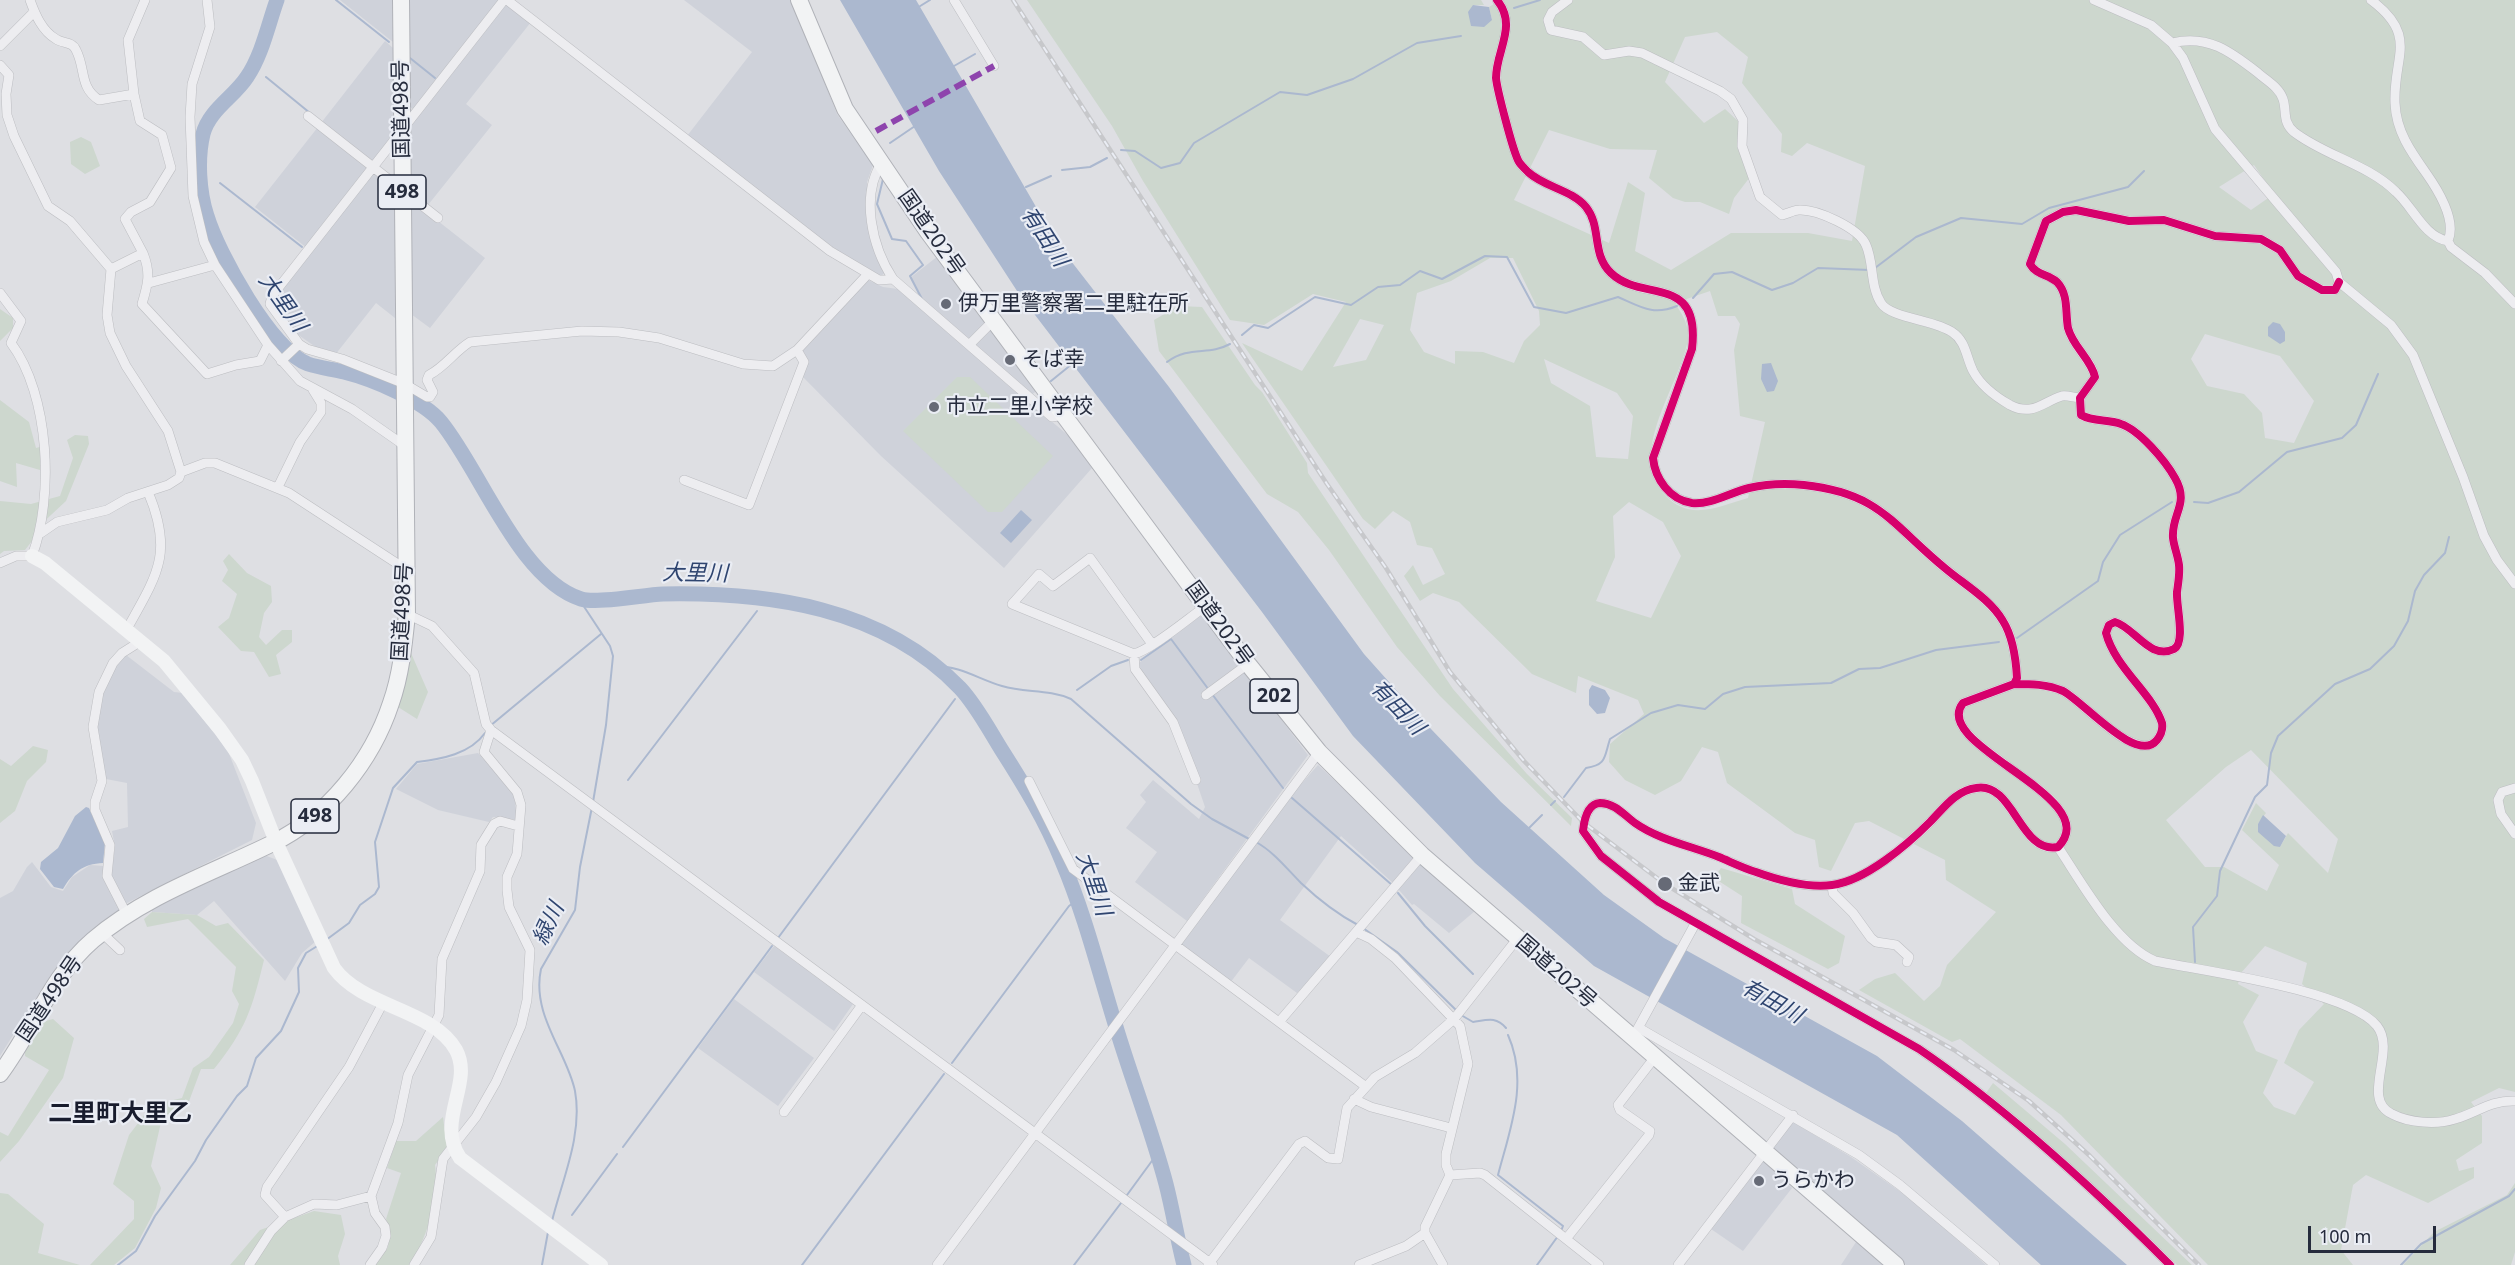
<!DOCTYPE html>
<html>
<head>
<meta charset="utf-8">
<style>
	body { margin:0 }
	#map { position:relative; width:2515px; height:1265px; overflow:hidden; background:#dedfe3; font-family:"Noto Sans",sans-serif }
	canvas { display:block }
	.scale { position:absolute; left:2308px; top:1226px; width:128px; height:27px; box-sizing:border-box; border:3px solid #252b3c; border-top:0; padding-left:8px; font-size:18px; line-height:21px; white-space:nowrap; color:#252b3c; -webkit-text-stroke:4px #eaedf4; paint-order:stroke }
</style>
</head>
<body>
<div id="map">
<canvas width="2515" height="1265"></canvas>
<div class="scale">100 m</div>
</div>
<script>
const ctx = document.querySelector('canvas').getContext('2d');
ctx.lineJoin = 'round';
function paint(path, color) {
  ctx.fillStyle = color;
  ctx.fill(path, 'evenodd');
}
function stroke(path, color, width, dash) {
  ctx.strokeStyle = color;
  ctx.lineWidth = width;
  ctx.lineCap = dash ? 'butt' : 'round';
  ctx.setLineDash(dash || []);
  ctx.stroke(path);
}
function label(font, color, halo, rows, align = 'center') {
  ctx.font = font + ' "Noto Sans","Noto Sans JP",sans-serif';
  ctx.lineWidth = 4.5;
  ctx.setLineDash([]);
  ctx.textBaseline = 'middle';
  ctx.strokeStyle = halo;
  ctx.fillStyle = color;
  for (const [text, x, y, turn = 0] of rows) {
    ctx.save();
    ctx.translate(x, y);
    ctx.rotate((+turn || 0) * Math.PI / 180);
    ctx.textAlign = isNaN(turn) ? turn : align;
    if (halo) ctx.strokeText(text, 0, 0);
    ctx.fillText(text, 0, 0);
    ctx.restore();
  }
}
paint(new Path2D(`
	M340,0H392L393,42Z
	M409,0H502L415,109L410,108Z
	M684,0H792L837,114L873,165L867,182V207L886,272L881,276L835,251L687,136L752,52Z
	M507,4L531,22L466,104L492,125L424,210L485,258L430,328L411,314L408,129Z
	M385,41L393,48L395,135L373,163L321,123Z
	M318,127L370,167L307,248L255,207Z
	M374,171L395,187V318L376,303L335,355L320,350L297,334L272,301Z
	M938,256L1038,390L1031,395L920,298L910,278Z
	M868,280L883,287L898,289L1071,438L1092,468L1004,568L881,456L802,376L801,350Z
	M1202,614L1308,755L1187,921L1135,882L1157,852L1126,828L1146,802L1140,795L1153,780L1199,819L1205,807L1176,722L1138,669L1139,663Z
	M126,655L174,692L183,693L228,751L256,823L252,840L125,904L111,875L115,847L112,831L128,827L127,783L106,779L96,722L101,694L117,663Z
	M478,753L514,793L517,820L493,817L489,822L438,810L396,789L417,764Z
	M1318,765L1475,911L1449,933L1414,904L1412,905L1393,883L1341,836L1280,920L1331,957L1297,993L1249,958L1230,983L1178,943L1287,800Z
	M264,855L280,861L316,941L302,953L285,981L214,901L197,915L152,912V906Z
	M32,862L51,887L63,891L72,877L90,865L104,866L120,910L65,958L45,984L0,1056V898L13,891L27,867Z
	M774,946L853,1004L834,1031L754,972Z
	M734,999L814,1058L778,1106L698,1048Z
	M1793,1122L1851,1157L1912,1200L1986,1265H1906L1771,1149Z
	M1763,1158L1792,1188L1743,1251L1711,1229Z
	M1856,1242L1885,1265H1841Z`), '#cfd2da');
paint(new Path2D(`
	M1027,0H1481L1484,5H1473L1492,20L1489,7L1500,0H2515V1092L2499,1088L2471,1102L2482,1116V1143L2456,1160L2459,1171L2474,1167V1178L2428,1203L2366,1175L2353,1185L2341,1250L2353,1265H2208L2061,1115L1960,1039L1952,1042L1859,990L1875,979L1895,973L1924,1001L1940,986L1947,965L1996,912L1946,880L1945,860L1869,821L1855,823L1831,871L1819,867L1815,840L1795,833L1727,783L1718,752L1702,747L1681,781L1655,795L1625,780L1609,762L1610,744L1644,714L1638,700L1578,676L1576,693L1532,674L1459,602L1433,593L1420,601L1404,576L1413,565L1423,585L1445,574L1432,548L1417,545L1410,522L1393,511L1375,529L1363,519L1242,343L1302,371L1346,302L1313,294L1264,325L1230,320L1143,181L1112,126ZM1717,32L1748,57L1742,83L1782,134L1781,152L1792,156L1807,143L1865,166L1852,241L1808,233H1731L1671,270L1635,251L1645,193L1628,182L1609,243L1514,200L1549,130L1610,149L1657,150L1649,178L1673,198L1685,202H1700L1729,214L1734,198L1750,177L1737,147L1739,122L1725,109L1704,123L1665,82L1685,37ZM2254,165L2274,194L2251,210L2219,187ZM1490,258H1513L1539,311L1540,325L1524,341L1514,363L1483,352L1455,351V364L1424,352L1410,330L1417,293L1451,281ZM1710,291L1718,316H1735L1740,324L1734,350L1740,416L1765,422L1748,498C1717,507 1689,522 1664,494C1628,453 1677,389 1687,344C1691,327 1683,316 1675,303ZM1360,319L1384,325L1366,360L1333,367ZM2205,334L2280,356L2314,401L2294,443L2265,438L2262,413L2244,394L2207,386L2191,359ZM1544,359L1617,393L1633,416L1628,459L1596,457L1590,406L1551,383ZM1629,502L1663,522L1681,556L1651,618L1596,601L1615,557L1613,516ZM2251,750L2338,839L2328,873L2288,833L2280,847L2258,824L2266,813L2256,803L2242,830L2279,865L2267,891L2224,867H2205L2166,820L2226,767ZM2265,946L2307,963L2302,984L2324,1004L2299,1030L2284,1063L2314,1082L2295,1115L2274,1107L2263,1093L2278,1060L2256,1051L2243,1022L2259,995L2238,984L2240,974Z
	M81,137L91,142L100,166L85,174L71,164L70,142Z
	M1178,306L1202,307L1255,385L1262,392L1307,463L1308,473L1453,689L1527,774L1572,818L1571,826L1440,696L1397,647L1329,550L1298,512L1267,494L1159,351L1154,320Z
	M0,309L13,318V328L0,341Z
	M957,377H970L1053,456L1002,512H988L903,431Z
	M0,400L29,422L36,448L43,446L40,470L16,463L17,487L0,481Z
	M75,435L88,436L89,444L66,501L36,529L32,541L25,550L4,551L0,554V501L31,504L60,496L73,458L67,440Z
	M229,554L247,573L271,586L272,602L264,613L259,637L266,645L282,630H292V642L276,655L281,674L269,677L254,652L241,651L218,627L229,618L237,594L222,581L228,570L223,561Z
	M411,653L428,692L417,719L398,707Z
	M33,746L48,750L46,762L27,781L15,811L0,823V759L11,766Z
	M1721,868L1792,889L1795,904L1845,936L1839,963L1828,969L1741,923L1742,896L1714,878Z
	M152,912L197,915L216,926L228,923L264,960C252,1009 246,1029 214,1069H201L188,1104L162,1118L151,1166L161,1188L156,1208L135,1248L114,1265H90L134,1219V1201L113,1184L129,1135L152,1105L182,1098L193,1068L209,1057L233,1023L239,1004L232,991L236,967L188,919L147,927L144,919Z
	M53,1019L74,1038L63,1078L19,1141L0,1162V1132L8,1136L49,1070L25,1056V1048L42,1022Z
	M1993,1083L2065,1144L2192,1265H2177L2140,1228L1986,1093Z
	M443,1117L447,1148L435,1165C440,1199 427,1235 411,1265H375L388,1247L390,1229L386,1219L401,1173L387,1168L396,1141H416Z
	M2515,1183V1252L2511,1265H2403L2434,1232L2507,1195Z
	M0,1193L8,1194L44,1224L38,1253L80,1265H0Z
	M314,1211L341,1215L345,1234L338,1256L340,1265H230L260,1230Z`), '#cdd7ce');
paint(new Path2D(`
	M840,0H916L1057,243L1169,387L1364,654L1431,729L1501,802L1604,895L1664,938L1877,1056L1962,1121L2127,1265H2041L1897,1135L1594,966L1475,863L1353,736L1262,612L1019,294L939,171Z
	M1473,5L1489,7L1492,20L1484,27L1471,26L1468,12Z
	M2273,322L2280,324L2285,332V341L2280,344L2268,336V327Z
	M1771,363L1778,381L1774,391L1767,392L1761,379L1762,364Z
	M1021,510L1032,520L1011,543L1000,533Z
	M1592,685L1605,690L1610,698L1605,713L1597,714L1589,705V690Z
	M86,807L89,808L105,843L103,863C83,864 73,872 63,889L54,887L40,869L41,862L58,848L75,816Z
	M2263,815L2286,836L2280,847L2274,846L2258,832V824Z`), '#abb8cf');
stroke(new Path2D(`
	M336,0L389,42
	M917,8L930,0
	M1514,8L1540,0
	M410,58L435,78
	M954,66L975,54
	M266,77L310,113
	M890,143L915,126
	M1121,150L1135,151L1161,168L1180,163L1194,143L1280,92L1307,95L1353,79L1417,43L1461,36
	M1062,170L1090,167L1107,158
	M883,179L877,204L892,239L906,241L923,265L910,276L922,299
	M220,183L302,247
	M1026,187L1051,176
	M1875,268L1916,237L1961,218L2022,224L2049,208L2128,187L2144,171
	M1693,298L1714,274L1732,272L1772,290L1793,283L1818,268L1870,270
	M1242,335L1254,325L1268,328L1315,297L1351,305L1378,287L1400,285L1420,271L1442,279L1485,256L1507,257L1534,307L1566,313L1618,297C1641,307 1653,316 1677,306
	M1167,362C1190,345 1208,356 1230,344
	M1051,381L1072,364
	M2194,502L2208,503L2239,492L2287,452L2342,438L2356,425L2378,374
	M579,599L610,646L613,656L606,725L593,802
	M2017,638L2098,581L2103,562L2120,535L2172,502
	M1141,660L1171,639L1209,690
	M935,666C961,666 978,679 1002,686C1025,693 1048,689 1071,699L1191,804L1212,819L1251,840
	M1077,690L1111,666L1128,660
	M1212,694L1283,788
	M490,726L601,634
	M628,780L757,611
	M1564,797L1586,768C1607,765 1604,757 1610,739L1651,713L1678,705L1705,709L1723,694L1745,687L1831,683L1859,669L1880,668L1936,650L1999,642
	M1292,798L1392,885
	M1551,805L1555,801
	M1529,828L1542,815
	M1256,842C1274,852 1287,869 1301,883C1318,899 1337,914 1358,925
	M1398,893L1425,926L1473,974
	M1363,928L1397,952L1457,1011
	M778,938L955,699
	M326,940L349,923L360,905L375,894L379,887L375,842L393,788L417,762C442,759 470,754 485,733
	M2195,962L2193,927L2217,896L2220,871L2255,797L2267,785L2271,753L2278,736L2335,684L2370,669L2394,646L2408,621L2415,591L2424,575L2445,553L2449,537
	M1461,1015L1473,1022C1487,1020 1496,1016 1506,1028
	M1508,1035C1529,1082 1510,1129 1498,1175L1563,1226L1561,1231
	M952,1063L1069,906L1077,900
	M623,1147L772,946
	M1127,1195L1157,1154
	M572,1215L617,1154
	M552,1221C562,1180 583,1135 575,1091C567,1052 531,1015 541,969L575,910L580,867L592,807
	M118,1265L136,1251L155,1216L195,1161L206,1140L237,1096L247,1086L256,1058L281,1031L299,992L298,968L306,953L319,945
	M542,1265L548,1232
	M802,1265L944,1074
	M1074,1265L1121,1203
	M1537,1265L1558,1236
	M2401,1265L2421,1244L2509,1196L2515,1189`), '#abb8cf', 2);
stroke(new Path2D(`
	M277,0C268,25 262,55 247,77C234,97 209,110 203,134C197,159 199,192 207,216C218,253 272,351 308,364C320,368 332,369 344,372C372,379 423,400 441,422C481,471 519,579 581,599C597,604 642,595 663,594C769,592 882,607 960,688C976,705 988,728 1001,749C1024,785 1046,821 1062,861C1085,915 1099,972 1116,1027C1132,1080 1152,1131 1166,1184C1173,1211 1177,1238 1184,1265`), '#abb8cf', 15);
const street = new Path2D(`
	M30,0C35,14 42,31 56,39C63,44 72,41 76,50C86,69 79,87 99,100L134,94
	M207,0L210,27L192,84L190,117L193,196L204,242L215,265L268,345L300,381L352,409L405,446
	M504,0L272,296L270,304L299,344L307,349L342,359L405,384L427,397H430L433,392L427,380L429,375C445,367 455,351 470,342L582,331L619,332L659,338L743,364L773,366L797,350L868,274
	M507,0L830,251L879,280L893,279L1052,417L1064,415
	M954,0L994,66
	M1497,0C1518,26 1496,50 1496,78C1497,89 1513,152 1519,162C1521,165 1525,169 1528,172C1544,187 1572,190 1586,207C1602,227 1591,254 1611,273C1642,303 1701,273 1692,349L1653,458C1655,479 1670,500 1692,503C1711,505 1731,492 1749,488C1766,484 1786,483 1804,485C1880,493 1892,525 1946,569C1965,585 1990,599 2003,621C2013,637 2016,660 2017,678L2014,684L1963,703C1929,746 2107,797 2058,847C2020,855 2014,781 1976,788C1955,791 1944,808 1930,822C1907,845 1865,881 1832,885C1809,888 1778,880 1756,872C1743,868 1731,862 1719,857C1691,846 1659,840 1635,823C1624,815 1615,803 1600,803C1587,804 1584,821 1583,831L1601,856L1659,902L1919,1049C2006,1108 2095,1190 2170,1265
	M1568,0L1552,12L1548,20L1551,30L1583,37L1604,55L1629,51L1642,53L1720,91L1731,99L1743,120L1742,146L1760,197L1782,215C1787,214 1794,210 1799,210C1817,209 1859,228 1866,245C1874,263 1870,286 1881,303C1890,318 1935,320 1952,332C1966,341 1966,357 1973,371C1981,386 1996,397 2010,405C2033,417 2044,401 2062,396C2067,395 2075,398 2080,398
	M2094,0L2151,25L2172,43L2183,58L2215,129L2336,272L2339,282L2391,325L2413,355L2463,477L2484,536L2497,560L2515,584
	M2371,0C2419,36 2393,56 2395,103C2396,131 2411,152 2426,173C2438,190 2457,220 2448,241
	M2172,43C2208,34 2231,52 2258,73C2267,81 2279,87 2283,99C2287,111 2282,122 2294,132C2325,156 2368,164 2396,192C2413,207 2424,237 2448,241L2451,247L2485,273L2515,304
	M0,46L34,12
	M0,65L9,75L6,94L7,115L14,136L48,206L70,221L111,269
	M308,116L438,218
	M882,162C860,196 872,247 893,279
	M143,253C151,273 148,284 142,304L207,374L236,365L260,361L268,345
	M149,283L215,265
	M0,293L21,321L11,343
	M969,345L994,320
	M281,361L299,344
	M181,472L205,463H215L289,493L407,570
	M684,480L749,505L804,362L797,350
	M278,487L300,442L321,412V403L313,390
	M41,533L57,522L107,510L128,498L168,485L179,478L181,472L168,431L126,366L110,333L107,315L111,269L143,253L125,219L131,212L150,202L171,168L162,135L140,121L134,94L128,40L145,0
	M0,563L16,556H32C54,498 50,395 11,343
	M407,614L432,626L474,673L486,724L491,730L1213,1265
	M127,629C157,575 174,553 148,492
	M1152,644L1090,558L1053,586L1039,574L1012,604L1134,654C1151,650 1190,617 1206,606
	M1134,654L1135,669L1173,722L1196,780
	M2014,684C2031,684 2047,684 2063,691C2084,702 2137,765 2157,740C2161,735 2163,729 2162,723C2153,694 2115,668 2106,633L2109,625L2115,622C2134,627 2150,661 2174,649C2186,642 2176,606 2177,592C2178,584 2180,574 2179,565C2178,556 2174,547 2173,538C2171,514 2190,504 2175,478C2165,460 2139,430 2121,424C2108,419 2093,422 2081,415L2080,398L2095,377C2091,359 2073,347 2068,328C2065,312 2069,295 2057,282C2048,274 2036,275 2030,264L2046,221L2063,212L2076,210L2129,221L2164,220L2215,236L2261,239L2280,250L2298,276L2322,290H2335L2339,282
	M1206,695L1248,664
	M1029,781L1073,869L1365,1086
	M2515,788L2502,792L2498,800L2501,814L2515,834
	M2058,847C2082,883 2115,944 2155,961C2203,971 2348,990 2377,1026C2397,1051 2360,1099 2392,1114C2409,1123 2437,1125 2455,1119C2477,1113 2490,1100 2515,1101
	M1832,885L1833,893L1853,913L1871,938L1876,942L1896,945L1909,957L1907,962
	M127,915L107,876L110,845L95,810V802L102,781L93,727L99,692L113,663L122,653L141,641
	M1356,932L1371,939L1395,958L1460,1026L1468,1064L1446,1154V1165L1450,1175L1425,1227V1233L1443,1265
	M102,933L120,950
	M1279,1022L1422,855
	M1639,1028L1859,1155L1900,1185L1995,1265
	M1637,1030L1695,924
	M1354,1099L1371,1107L1451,1128
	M784,1112L862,1005
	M1450,1175L1480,1173L1485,1175L1599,1265
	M285,1217L265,1195L267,1187L349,1067L383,1003
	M1566,1239L1649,1135L1650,1131L1620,1110L1618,1105L1655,1057
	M249,1265L271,1231L285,1217L314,1204L337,1205L371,1196
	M370,1265L382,1248L386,1236L385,1227L375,1213L371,1196L398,1123L408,1075L439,1015L442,959L480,871L481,845L494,824L500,821L518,826
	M414,1265L431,1237L443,1159L476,1117L496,1082L521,1026L527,1000L530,950L509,907L507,890V877L517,854L521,805L517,792L484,752L491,730
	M937,1265L1319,752
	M1208,1265L1299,1144L1305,1141L1328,1158L1338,1159L1347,1108L1375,1077L1415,1053L1454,1019L1517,939
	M1359,1265L1406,1246L1425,1233
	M1678,1265L1793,1115`);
const highway = new Path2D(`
	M799,0L845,109L928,232L1248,664L1319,752L1422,855L1896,1265
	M0,1074C33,1030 51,976 93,940C146,895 212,873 273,843C328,816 372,761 391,703C401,675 404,644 407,614L401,0`);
stroke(street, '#bcbdc1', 10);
stroke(highway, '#b0b2b8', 18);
stroke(street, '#ededf0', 9);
stroke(new Path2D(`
	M32,556L45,563L164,661L220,729L242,760L252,781L276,842L334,968C363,1008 433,1009 456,1050C474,1083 435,1121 460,1158L601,1265`), '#f2f3f4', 14);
stroke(highway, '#f2f3f4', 16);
const rail = new Path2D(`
	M1013,0L1327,484L1386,568L1450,672L1524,761L1583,822L1665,884L1754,939L1954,1050L2029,1101L2090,1156L2199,1265`);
stroke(rail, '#c7c8cb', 4.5);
stroke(rail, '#eaedf4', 2, [7]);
stroke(new Path2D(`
	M876,131L994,66`), '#8e44ad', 6, [12, 6]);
stroke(new Path2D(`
	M1497,0C1518,26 1496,50 1496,78C1497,89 1513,152 1519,162C1521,165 1525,169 1528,172C1544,187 1572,190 1586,207C1602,227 1591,254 1611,273C1642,303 1701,273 1692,349L1653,458C1655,479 1670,500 1692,503C1711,505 1731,492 1749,488C1766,484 1786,483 1804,485C1880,493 1892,525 1946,569C1965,585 1990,599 2003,621C2013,637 2016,660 2017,678L2014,684L1963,703C1929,746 2107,797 2058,847C2020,855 2014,781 1976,788C1955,791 1944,808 1930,822C1907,845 1865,881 1832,885C1809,888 1778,880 1756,872C1743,868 1731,862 1719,857C1691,846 1659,840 1635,823C1624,815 1615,803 1600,803C1587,804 1584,821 1583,831L1601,856L1659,902L1919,1049C2006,1108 2095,1190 2170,1265
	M2014,684C2031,684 2047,684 2063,691C2084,702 2137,765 2157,740C2161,735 2163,729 2162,723C2153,694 2115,668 2106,633L2109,625L2115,622C2134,627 2150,661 2174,649C2186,642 2176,606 2177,592C2178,584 2180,574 2179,565C2178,556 2174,547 2173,538C2171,514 2190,504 2175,478C2165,460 2139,430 2121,424C2108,419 2093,422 2081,415L2080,398L2095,377C2091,359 2073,347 2068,328C2065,312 2069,295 2057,282C2048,274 2036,275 2030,264L2046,221L2063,212L2076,210L2129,221L2164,220L2215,236L2261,239L2280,250L2298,276L2322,290H2335L2339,282`), '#d6006c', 8);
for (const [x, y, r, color] of [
	[946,304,6,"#666a76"],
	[1010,360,6,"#666a76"],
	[934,407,6,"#666a76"],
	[1665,884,8,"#666a76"],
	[1759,1181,6,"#666a76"]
]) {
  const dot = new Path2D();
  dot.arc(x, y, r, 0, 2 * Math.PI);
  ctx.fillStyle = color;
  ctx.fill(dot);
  stroke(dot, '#eaedf4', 2);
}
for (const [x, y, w] of [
	[402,192,48],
	[1274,696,48],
	[315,816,48]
]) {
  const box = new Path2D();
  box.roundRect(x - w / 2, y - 17, w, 34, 4.5);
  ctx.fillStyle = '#eaedf4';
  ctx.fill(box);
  stroke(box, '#252b3c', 1.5);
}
label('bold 20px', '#252b3c', null, [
	["498",402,192],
	["202",1274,696],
	["498",315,816]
]);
label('21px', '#252b3c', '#eaedf4', [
	["国道498号",402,109,-91],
	["国道202号",931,233,55],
	["国道498号",403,612,-87],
	["国道202号",1219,624,54],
	["国道202号",1556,972,41],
	["国道498号",50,999,-56]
]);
label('21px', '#252b3c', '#eaedf4', [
	["伊万里警察署二里駐在所",958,304],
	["そば幸",1022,360],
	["市立二里小学校",946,407],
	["金武",1678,884],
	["うらかわ",1771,1181]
], 'left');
label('italic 22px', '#2f4570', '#eaedf4', [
	["有田川",1044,237,57],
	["大里川",282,303,55],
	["大里川",695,574,1],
	["有田川",1397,708,46],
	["大里川",1093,884,71],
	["緑川",549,924,-65],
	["有田川",1772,1002,29]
]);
label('bold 24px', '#181c2d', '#eaedf4', [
	["二里町大里乙",120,1114]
]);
</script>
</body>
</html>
